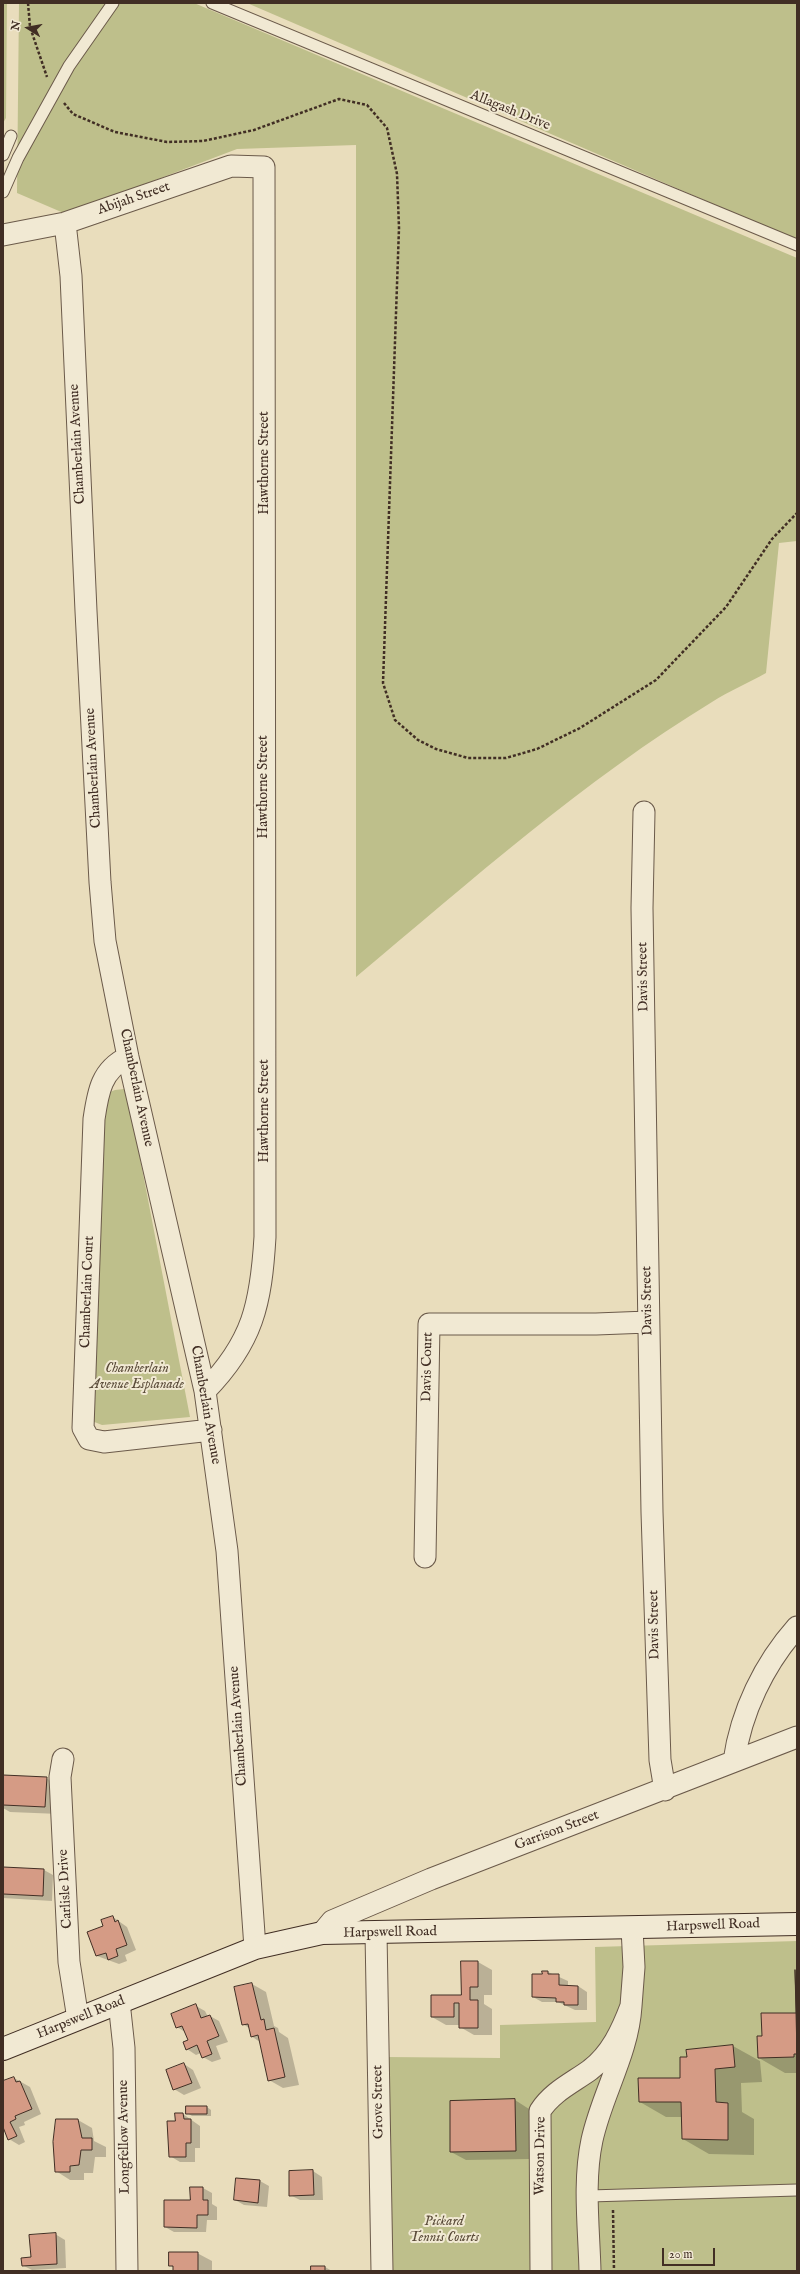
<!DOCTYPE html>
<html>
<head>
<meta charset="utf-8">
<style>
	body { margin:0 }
	#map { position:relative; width:800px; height:2274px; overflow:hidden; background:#e9ddbc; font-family:"IM FELL English",serif }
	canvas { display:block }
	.frame { position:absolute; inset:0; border:4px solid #412e24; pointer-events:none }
	.north { position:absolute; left:8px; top:8px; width:40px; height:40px; -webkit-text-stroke:3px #f1e9d3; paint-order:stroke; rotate:281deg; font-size:11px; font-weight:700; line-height:16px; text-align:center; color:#412e24 }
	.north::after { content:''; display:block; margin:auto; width:14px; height:18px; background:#412e24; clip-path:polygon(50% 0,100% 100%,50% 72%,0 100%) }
	.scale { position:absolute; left:662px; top:2248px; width:53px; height:18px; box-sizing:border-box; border:2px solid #412e24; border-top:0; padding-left:5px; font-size:12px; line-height:14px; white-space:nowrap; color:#412e24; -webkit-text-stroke:3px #f1e9d3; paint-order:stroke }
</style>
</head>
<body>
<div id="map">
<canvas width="800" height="2274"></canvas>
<div class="frame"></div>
<div class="north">N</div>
<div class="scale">20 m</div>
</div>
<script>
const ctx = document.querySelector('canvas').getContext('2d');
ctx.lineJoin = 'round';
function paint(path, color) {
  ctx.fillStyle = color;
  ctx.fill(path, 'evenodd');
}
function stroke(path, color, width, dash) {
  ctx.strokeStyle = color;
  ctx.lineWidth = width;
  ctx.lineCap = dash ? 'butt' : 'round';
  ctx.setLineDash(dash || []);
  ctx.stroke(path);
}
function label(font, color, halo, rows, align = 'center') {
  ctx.font = font + ' "IM FELL English",serif';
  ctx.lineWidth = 4;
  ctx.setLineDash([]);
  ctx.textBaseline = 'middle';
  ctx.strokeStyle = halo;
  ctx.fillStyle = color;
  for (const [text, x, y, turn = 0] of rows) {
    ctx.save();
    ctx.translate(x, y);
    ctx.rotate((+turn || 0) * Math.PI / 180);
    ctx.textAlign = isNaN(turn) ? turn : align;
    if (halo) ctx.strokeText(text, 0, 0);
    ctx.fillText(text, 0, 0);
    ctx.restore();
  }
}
paint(new Path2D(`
	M3,3H7L6,118L3,123Z
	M19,3H194L797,258V541L779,543L766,673C748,683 729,691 712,702C584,780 471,881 356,977V145L237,149L66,214L17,193Z
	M247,3H797V240L776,231Z
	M124,1089L127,1091L190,1417L102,1425L92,1421L100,1124L110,1092L115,1090Z
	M797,1941V2271H390L386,2057L500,2058V2025L596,2022L595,1947Z`), '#bebf8b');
paint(new Path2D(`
	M3,1776L46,1778L61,1787L59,1814L10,1812L3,1808Z
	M3,1868L44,1870L53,1875L52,1901L3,1898Z
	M113,1917L127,1927L136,1950L125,1955L127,1961L119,1964L97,1956L104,1927Z
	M478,1962L492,1970V1995H484V2004L492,2009V2035H474L460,2027V2025H446L432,2017L462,1996Z
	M796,1971H797V2073H785L759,2058L763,2037L762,2014H797Z
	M548,1972L568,1981V1986H578L587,1992V2010H575L558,2002H542L533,1997L543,1975Z
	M252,1984L266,1992L274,2026L278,2028L279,2032L288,2038L299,2085L283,2088L269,2080L260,2042L251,2036L249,2028L243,2024L235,1988Z
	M196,2006L205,2011L208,2017L210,2016L219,2021L228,2042L216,2046L221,2059L212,2062L203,2057L201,2053L196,2055L187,2049L189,2041L185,2032L177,2027Z
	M733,2046L760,2061L762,2082L741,2083L742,2112L754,2119V2155L709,2154L683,2139V2117H666L640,2102L681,2079L689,2058L687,2051Z
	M184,2064L193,2070L201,2088L184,2095L174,2089Z
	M14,2078L30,2087L41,2114L24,2122L25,2125L19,2127L25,2142L19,2145L9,2139L3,2127V2082Z
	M515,2100L529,2109L530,2159L466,2160L451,2152Z
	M207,2107L211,2110V2116H192L187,2113Z
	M183,2114L200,2126V2148H195V2162H180L170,2156L176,2122Z
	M78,2120L92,2128L94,2141L106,2147V2157H95L93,2173H84V2180H70L56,2171Z
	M313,2171L322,2177L323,2200H300L290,2195Z
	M237,2179L260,2181L269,2186L267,2207L244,2205L235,2200Z
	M203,2188L212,2193V2204L217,2207V2220H207L206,2232H174L165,2227Z
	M55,2234L65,2240L66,2268L32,2270L22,2265Z
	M197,2253L212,2261V2271H174V2268L170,2265Z
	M325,2267L332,2271H312Z`), '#0003');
const building = new Path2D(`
	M3,1775L47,1777L45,1807L3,1805Z
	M3,1867L44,1869L43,1896L3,1894Z
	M113,1916L115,1922L118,1920L127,1945L116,1949L118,1956L108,1960L106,1953L96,1956L87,1932L103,1926L101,1920Z
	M461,1961H478V1987H470V2000H478V2028H459V2003H454V2017H431V1995H461Z
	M795,1970L797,2054H794V2057L758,2058L757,2036H762L761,2013H796Z
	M542,1971H548V1974H559V1985L578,1986V2005H564V2002H556V1998L532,1997V1974H542Z
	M252,1983L261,2020L264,2019L266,2030L274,2028L285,2077L268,2081L258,2035L251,2037L248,2024L242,2025L234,1987Z
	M196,2004L201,2018L210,2015L219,2036L207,2041L212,2054L202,2058L197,2045L186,2050L183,2042L188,2040L182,2026L176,2028L171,2014Z
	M733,2045L735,2067L715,2069L716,2102L728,2103V2140L682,2139L681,2102H639L638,2078H680V2057H687L686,2050Z
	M184,2063L192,2083L173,2090L166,2070Z
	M14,2077L16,2082L20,2081L32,2109L15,2116L16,2119L10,2122L17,2136L8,2140L3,2127V2081Z
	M515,2099L516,2151L450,2152V2101Z
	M186,2106H207V2114H186Z
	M175,2113H183L184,2119H191V2143H186V2157H169L167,2121H175Z
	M56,2119H78L82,2138H92V2150H81L79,2165L70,2166V2172H55L53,2142Z
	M313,2170L314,2195L289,2196V2171Z
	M236,2178L260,2180L258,2203L234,2200Z
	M190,2187H203V2200H208V2215H197V2228L164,2227V2200H190Z
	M56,2233L57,2264L22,2266L21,2258L31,2257L29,2235Z
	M169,2252H198V2271H173V2266H169Z
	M311,2266H325V2271H311Z`);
paint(building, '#d59b85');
stroke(building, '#412e24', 1);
const service = new Path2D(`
	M212,3L797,245
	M3,155L11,136
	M3,192L18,158L69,66L113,3
	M589,2196L797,2190`);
const minor = new Path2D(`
	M65,223L71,276L86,611L100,882L105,941L128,1057L205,1391L227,1551L255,1948
	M3,235L65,223L231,166L264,167L265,1237C261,1304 253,1342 205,1391
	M644,812L642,908L652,1512L660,1760L665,1790
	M128,1057C101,1070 98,1092 94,1119L83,1428L89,1439L104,1442L211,1430
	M425,1557L429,1324H596L648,1322
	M63,1759L60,1777L69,1962L78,2019
	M734,1761C741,1712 764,1664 797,1627
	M322,1933L332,1921L431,1879L797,1737
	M376,1933L382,2271
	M119,2002L124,2048L127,2271
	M631,2006L634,1967L632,1928
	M541,2271L540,2111C552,2092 572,2083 590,2070C611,2054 622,2030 631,2006C628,2054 602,2094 592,2140C583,2182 589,2229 590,2271`);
const secondary = new Path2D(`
	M3,2049L255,1948L322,1933L797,1924`);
stroke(service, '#6b5a4a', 13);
stroke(minor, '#6b5a4a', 23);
stroke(secondary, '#412e24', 24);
stroke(new Path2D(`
	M28,3L30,27L47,77
	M64,103L73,114L115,132L167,142L203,141L254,130L339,99L367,105L387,128L397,174L399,228L383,683L395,720L418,740L436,749L468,758H506L537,749L580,728L656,680L726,607L772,539L797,513
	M613,2210L614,2271`), '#412e24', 2.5, [3, 2]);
stroke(service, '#f1e9d3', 11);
stroke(minor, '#f1e9d3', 21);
stroke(secondary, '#f1e9d3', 22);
label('14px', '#412e24', '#f1e9d3', [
	["Allagash Drive",510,111,22],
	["Abijah Street",134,199,-19],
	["Chamberlain Avenue",78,444,-93],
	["Hawthorne Street",265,463,-90],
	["Chamberlain Avenue",94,768,-93],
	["Hawthorne Street",264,787,-90],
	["Davis Street",644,977,-91],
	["Chamberlain Avenue",136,1088,78],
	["Hawthorne Street",265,1111,-90],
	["Chamberlain Court",88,1292,-88],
	["Davis Street",648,1301,-91],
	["Davis Court",428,1367,-89],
	["Chamberlain Avenue",205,1405,80],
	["Davis Street",655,1625,-91],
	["Chamberlain Avenue",239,1726,-94],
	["Garrison Street",557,1831,-21],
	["Carlisle Drive",66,1889,-93],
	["Harpswell Road",713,1926,-2],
	["Harpswell Road",390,1933,-1],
	["Harpswell Road",81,2018,-22],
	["Grove Street",379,2102,-91],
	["Longfellow Avenue",125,2137,-91],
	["Watson Drive",541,2156,-89]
]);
label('italic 14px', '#5a4b39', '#f1e9d3', [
	["Chamberlain",137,1369],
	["Avenue Esplanade",137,1385],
	["Pickard",444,2222],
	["Tennis Courts",444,2238]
]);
</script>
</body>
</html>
